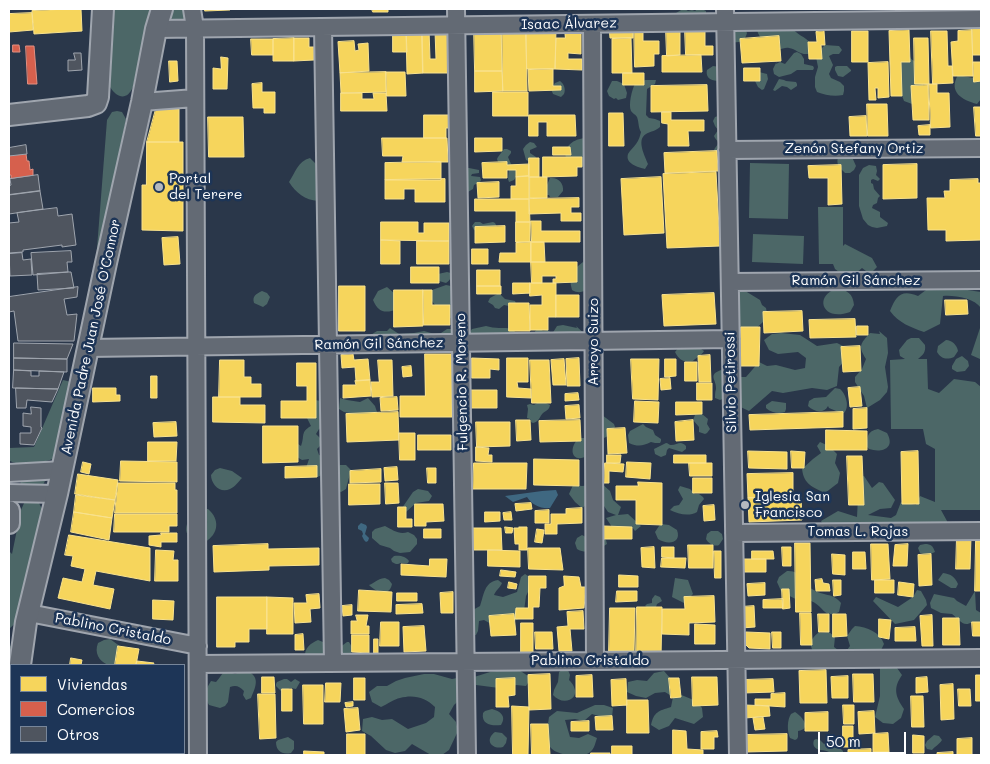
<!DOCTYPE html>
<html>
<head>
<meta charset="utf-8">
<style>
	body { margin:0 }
	#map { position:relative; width:990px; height:764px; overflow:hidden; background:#2a374a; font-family:Mali,sans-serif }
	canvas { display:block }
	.frame { position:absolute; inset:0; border:10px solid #fff; pointer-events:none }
	.legend { position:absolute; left:10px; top:664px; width:175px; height:90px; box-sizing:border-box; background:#1d3557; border:1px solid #77869a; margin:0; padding:6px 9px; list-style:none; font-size:15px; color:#fff }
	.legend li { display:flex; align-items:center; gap:10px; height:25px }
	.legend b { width:25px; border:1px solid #77869a }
	.scale { position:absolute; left:818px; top:732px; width:88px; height:22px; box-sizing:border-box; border:2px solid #fff; border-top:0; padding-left:6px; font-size:15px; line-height:18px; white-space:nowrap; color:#fff; -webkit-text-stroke:4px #1d3557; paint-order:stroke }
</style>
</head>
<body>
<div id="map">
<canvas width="990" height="764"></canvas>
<div class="frame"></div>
<ul class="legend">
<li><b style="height:14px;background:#f6d55c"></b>Viviendas</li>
<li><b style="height:14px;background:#d6604d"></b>Comercios</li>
<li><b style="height:14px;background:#4f555f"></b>Otros</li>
</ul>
<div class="scale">50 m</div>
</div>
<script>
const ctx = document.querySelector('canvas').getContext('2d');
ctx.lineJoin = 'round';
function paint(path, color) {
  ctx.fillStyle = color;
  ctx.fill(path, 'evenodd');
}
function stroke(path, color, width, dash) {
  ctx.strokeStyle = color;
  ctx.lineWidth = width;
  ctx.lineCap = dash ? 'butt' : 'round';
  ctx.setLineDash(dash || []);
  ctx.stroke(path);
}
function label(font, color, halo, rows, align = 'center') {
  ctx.font = font + ' Mali,sans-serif';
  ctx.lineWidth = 5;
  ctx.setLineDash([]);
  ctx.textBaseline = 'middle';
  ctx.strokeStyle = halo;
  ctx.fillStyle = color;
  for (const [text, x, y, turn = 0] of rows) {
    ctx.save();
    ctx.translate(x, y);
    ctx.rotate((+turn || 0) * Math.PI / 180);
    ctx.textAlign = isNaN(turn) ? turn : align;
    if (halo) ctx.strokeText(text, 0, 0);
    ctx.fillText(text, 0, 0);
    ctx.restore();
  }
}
paint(new Path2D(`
	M114,9H150L133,87C127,101 117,98 110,87Z
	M172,9H192L188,18L184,21C176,21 166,20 172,9Z
	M683,9H685L688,11L692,10L695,11C699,8 702,9 706,11V15L676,16V13Z
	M790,25C795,35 806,36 812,45L808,54C800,55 796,49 789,48C785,47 781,50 777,49C768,46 759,39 757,30L761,26Z
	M745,29L747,33C745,41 741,43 733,42L731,35L738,30Z
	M825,45L839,46L842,50L839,54H833L829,56L833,65L829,74L831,78L840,82L844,86V91L843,95C834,97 825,95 817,92L815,87V77L818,67L816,57L818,52L822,51V48Z
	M797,52L801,54L804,59V64L813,66L814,68L813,70H797L791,74L779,77L774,74L773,69L777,61L776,64L780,62L785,64L794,53Z
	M904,57H910L911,59L919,64L924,89L912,104L904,101L896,80L900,60Z
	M713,66L721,67L720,81C713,81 705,79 707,70Z
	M837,66H847L851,70V71L843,77L838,76L835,70V67Z
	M759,72L767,74L768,79L764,89L762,90L758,87L755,81Z
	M958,75L973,78H981V99L977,104C962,100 948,92 958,75Z
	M779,79L784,80L786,81L796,82L797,84V86L791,90L787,87L782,86L775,91L773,90Z
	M645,80H656L655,84L647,89L646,115L649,118L655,119L660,121V127C656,131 651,131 646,134C636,140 645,156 648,164L645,169C638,167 625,164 628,154C630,150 634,147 636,144C639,140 640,136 641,132C638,127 639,122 637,117C635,114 632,113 631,111C628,105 632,89 635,84L641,83Z
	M560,81C564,84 566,89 564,94L561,97L553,94L551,89L555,83Z
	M612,81H617L624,84L627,93L626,98L618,100L616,98L614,99L609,96L607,91Z
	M117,111L122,112L126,119L96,274H95L107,120L112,112Z
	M721,115L720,155L714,150L715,148L718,144V142L715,138L714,136L718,130L715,126L713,121L715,117Z
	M585,138L586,168L566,158C563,146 574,139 585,138Z
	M530,142L534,143L537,147L530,150V153L536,157L535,160L531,162L526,160L523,149L526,145Z
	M504,149H507L511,151V153L508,157L511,164L518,172V174L514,180L509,182L508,179L509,167L506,164L498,162L497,159L498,157Z
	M839,155L852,157L856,166L854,170L850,173H845C839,167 835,164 839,155Z
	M310,158L317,165L318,201C305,200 296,193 289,182C295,173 298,161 310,158Z
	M750,163L789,164L788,219L749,218Z
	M869,165L876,166L877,171L876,175L880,179L878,181L873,179L871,180V183L873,184L874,189L880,196L878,198L877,203L873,205L872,208L880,212V217L888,223L887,226L877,228L872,227L868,225L863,219L859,206V175L863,168Z
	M467,168H469L479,170V173L472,174L471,176L480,177L481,180L480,182L474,185L473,189L466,193L464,170Z
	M550,178C558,177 564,183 563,191L558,197H550L549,195H547V185Z
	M818,207H843V246L845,244L872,258L877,267L870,274L862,268L854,275H843L835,269L833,264H819Z
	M475,222H480L483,224L493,222L495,223L497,227L477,231L474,230L472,226Z
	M753,234L804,236L803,264L752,262Z
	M583,262L590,267L591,288C583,292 579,294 572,290C568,276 572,270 583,262Z
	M447,272L451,273C452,278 450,280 446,283L439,281L438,274Z
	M446,285L456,287L453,317L448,319L439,315L435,305L432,301L431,295L432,290Z
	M387,287L395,294L399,309C386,313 379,314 373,300L378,291Z
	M954,288L981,292V308C974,298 954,295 943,296L940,324L924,332C910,327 899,323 890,311C896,296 901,289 918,296L926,290Z
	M742,289L760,300L762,305L766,308L767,313L763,322L751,333H746L736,328L737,290Z
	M836,289C847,289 853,294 854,305L850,312C822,322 814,296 836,289Z
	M262,291L267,293L270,297L267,304L263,307L254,303C252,296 256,294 262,291Z
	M499,293L505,299L515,301L517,306L514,307L504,305L499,309L495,308L493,305L488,302L490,298Z
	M563,325L577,328L576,326L587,336H536L535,331L539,328L543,331L548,330L552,334L557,326Z
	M486,326C490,327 495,328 499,328C509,328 514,327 519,338L466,337L472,329Z
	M390,328L399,334L414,333L424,331L438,335L447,329H452V334L447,343L369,336L377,331H387Z
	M980,328H981V358L980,359L971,355Z
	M879,331L887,338L888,353L885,367L888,387L887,392L880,400L867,408L864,396L855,382V377L862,369L866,359C858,346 860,344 870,333L880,334Z
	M781,333L800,335L817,346L837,343L845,347L852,353L839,367L837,386L827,390L812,388L783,393L772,391L749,411L732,403L737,377H746L759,362L767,366L776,365L795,370L805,368L806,358L798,352L778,354L769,350L764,340L772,334Z
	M911,338H919L925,345C926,352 923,355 918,359H927L928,389L939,393L954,379L975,382L981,387V510H941L947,521L949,531L823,525L821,521L838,511L857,517L859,477L864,476L872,488L879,482L883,483L895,500L891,508L880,509L868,515L891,518L896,515L901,502L916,505L920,496L935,502V449L926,444L923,429H891L890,360L905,359L900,356L899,350L907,340Z
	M946,340C952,340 957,345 958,351L954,357C947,360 941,359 937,352L938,346Z
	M680,346L698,347L704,351C702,355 696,358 693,361C684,363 679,360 675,352Z
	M962,356L968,361L969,366L965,371L957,372L952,369V366L956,359Z
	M721,370L725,373L726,380L722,387L726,394L725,398L720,400L715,398C715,395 715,392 716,389C717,380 707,375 721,370Z
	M63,380L71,382L56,457C48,463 18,466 10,461L9,448L34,447Z
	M835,388L840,389C846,394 850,407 844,413H841L829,408L828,406C824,414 814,412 808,406L809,401L814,398L826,397Z
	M340,398L347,400L360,402L368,398L375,406L377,412L374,418L344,412L339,409Z
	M315,400L321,401L326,427L319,429L316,434L320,438L321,445L317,449L319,455L325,457L336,469L340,465H346L351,470L346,489L341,492L335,490L323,475L317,477L310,476L305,471L309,459L302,460L297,457L298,444L301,446C305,436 300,432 311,426L305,414Z
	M772,401L786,403V409L785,412C780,414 771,413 766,408V405Z
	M537,403H546L550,405C549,410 547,410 543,413C539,417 540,421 533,423L531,422L530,419L527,418L528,409L527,405L530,404L534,405Z
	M598,412L614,424L615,427L608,436L604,438L601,436Z
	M702,414L708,419L707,424L710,429L707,433L705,434L699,432V427L693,420L695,415Z
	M643,424L646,427L653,430L655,435L661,439V441L660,443H655L651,442C643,446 638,447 629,443L628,435L630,431Z
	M878,429L887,433C896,449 881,453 869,449L867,447C867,437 867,431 878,429Z
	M579,438H584L589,441L588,455C573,465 567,449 579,438Z
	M820,442L829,446L837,454L835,463L840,473L838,483L825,493C813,487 804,485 802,469L813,459L821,453L817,446Z
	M666,443C668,443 669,445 671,445C678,445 680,440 686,446V449L682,452L669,448L667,450L666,455L661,457L655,454L654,449Z
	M220,468L232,471L242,478C238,482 235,487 230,489C220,494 211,484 211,475L215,470Z
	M43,480L45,481L43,485L22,486L20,485L21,481Z
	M602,484L610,491L613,500L621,507L618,515L628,514L641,526L635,531L632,527H612L606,518L616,515L608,512L598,497L582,508L575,502L569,494L573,485L582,486Z
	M680,486L690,489L695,494H699L703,497L704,499L699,505L697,512C689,517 678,514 670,510L674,506L679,505L683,499L678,490Z
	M418,489L428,491L432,496L429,501L416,503L406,512L402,508L413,492Z
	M28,500L39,503L43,511L20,619L9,629V551L12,554L21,510L25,501Z
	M202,509H208C220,519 219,534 205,542C194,539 183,538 187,524L195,518Z
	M661,524L669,525L677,530C682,544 667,545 658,539L655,532L659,526Z
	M385,526C393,530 399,535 408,532L414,535L417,539V544L410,552L400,553L394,551L390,548L380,545L372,538V532L375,529Z
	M711,531H718L722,534L723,539L719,545C714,547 708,543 706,539L707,534Z
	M582,535L588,538L601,536L606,540L607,544C598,550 586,555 577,549L575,543L577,538Z
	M925,544C931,544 933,546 935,552C929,555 926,555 920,553L918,548L920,545Z
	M394,556C399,555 406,556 409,561L408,563C407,564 405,563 403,563C397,563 399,566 392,562L391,559Z
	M787,571C802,570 802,583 812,589C824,597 832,592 841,603L839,612C824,620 823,605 811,601C807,600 803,600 799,600C792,598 787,594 781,591L777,582L779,577Z
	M943,573C951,574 955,577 958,584L956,588H951L938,580Z
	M525,574L528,576V592L526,596L524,611L519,619L514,621L493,625L484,620L479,621L478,631L476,635L471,634V611L480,606C484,595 484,582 498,580L502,583C500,588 496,590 494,595L503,597L517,592L521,577Z
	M385,578L389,580L392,584C389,598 376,592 369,585C375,583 376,579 385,578Z
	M675,578L688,580L693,594L684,603L672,597Z
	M917,590L921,591L926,600L927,605L914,620L895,624L873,601L876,597L898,607L913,597Z
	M975,591L976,610L981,613V623L977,624L972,622C963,628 959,619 952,614L941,613L931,608L930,603L934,594L954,598L957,601L966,606Z
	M655,595L660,597L662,601L657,604L656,607L650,609L645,606L647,604L652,603V599Z
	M855,626C867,627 880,632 884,644L880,652L817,657C809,646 808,641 819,632L820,633L829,632L835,637L834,647L838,650H847L850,646L847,636L852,629Z
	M110,639L121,647L118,657L114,664L108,665C99,661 94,653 98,643L104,640Z
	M318,640L323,642L326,646L325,657H305C304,648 311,643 318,640Z
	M15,642L11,665V688L9,702V647Z
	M347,642H349L352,647L351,655L340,657L339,648Z
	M888,663L897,668L902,675C893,688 895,696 904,709L901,718L893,724L883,723L875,717L880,696V668Z
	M509,669L519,670L531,678L526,686L516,685L507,689L476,685L454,705L449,714L456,722L458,731L449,750L442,755H431L412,744L405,751L395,753L386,750L371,736L362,731L363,719L372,717L382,720L392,719L408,729L426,723L434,717L435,707C426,698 414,694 400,698C394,699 388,704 381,707L372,702L369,692L377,686H387L396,681L405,678L424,674H434L452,679L462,677L471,678L490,672Z
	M563,669L568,670L570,675L569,680C571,682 573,684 574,687C580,700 562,706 553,695L554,690L558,682L559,672Z
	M245,670C261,676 256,686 251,698L246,700L243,695L244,691C239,686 236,685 230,687L228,702L225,706L220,708L209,705C203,695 206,689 211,681L216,682C220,678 221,674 225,671L230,672L235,674Z
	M664,671L670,678L679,694L696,701L702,708L703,717L694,724L675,718L669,726L659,730L651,725C654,712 658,711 671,707L673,697L665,692L655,693L646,698L636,696L627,692L628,682L637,680L647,681L654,673Z
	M284,679H287L291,682L295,679L300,682L296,689L290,688L285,691H281L276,686V684L277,682Z
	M595,705H604L613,708L612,717H602L592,714L584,721L575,719L565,720L570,737L579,738L588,734L597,738C595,744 594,751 587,754C578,757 557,756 550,747C544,739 548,726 549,717L557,711L577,713Z
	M492,709C500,711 507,716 501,725C492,726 481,725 483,713L485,711Z
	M795,712C803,717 812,729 798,731V737L797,739L795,740L790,738C787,731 787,720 791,714Z
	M495,732L502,733L507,738L506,743L503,747C492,750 484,740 495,732Z
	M934,735L939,736L942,740C939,745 935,746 932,750L927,749L925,745L927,741Z
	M288,737L294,741V749L291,753C282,755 276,751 276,742L278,740Z
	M816,739L820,740L824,744L828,742L831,743L835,748H840L843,751V754C834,758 829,749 819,750C815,748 812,746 814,740Z`), '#4c6767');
paint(new Path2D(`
	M556,490L558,495L550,508C541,509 532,505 527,497L513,502L505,496L542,491Z
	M361,523L366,525L367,527L365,534L369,538L368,541L366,542L364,540L362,536L363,534L362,531L358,529V526Z`), '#3f6881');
const homes = new Path2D(`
	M69,9H81L82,31L34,34L32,11Z
	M205,9H230V10L205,11Z
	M372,9H388V12H373Z
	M32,13L33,30L9,32V14Z
	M633,25V38H610L609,26Z
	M634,25H643V41H659V54H654V66L635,67Z
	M502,27H526L527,91H503Z
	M972,27H981V55H973Z
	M474,28H501L502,71H475Z
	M422,29L423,73L407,74L406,30Z
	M526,29H556L555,69H527Z
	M393,30H406L407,52H393Z
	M422,30H429L430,59H436L435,31H449L450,73H423Z
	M565,30H581V54L568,53V59H582V70L555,69L556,38H565Z
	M666,30H680V55L667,56Z
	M685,30H705V46H713V55H686Z
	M909,30L910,62H901L902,96H891L889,31Z
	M972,30L973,76H953L951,42L958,41V31Z
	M824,31L825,45H821L822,59H809L808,42H817L816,32Z
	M852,31H868V62H852Z
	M931,31H947L948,66H952L953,83L933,84Z
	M779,36L781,61L742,63L740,39Z
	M294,38H309V47H314V60L294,61Z
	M294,38V61H273V39Z
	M631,38L632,73H612V39Z
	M914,38H928L929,84H915Z
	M251,39H273V55H252Z
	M354,41L355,51L359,50L358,44L368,43L369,71L340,73L338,42Z
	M701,55L702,72H662V56Z
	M221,57L228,58L227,89H213V68L221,69Z
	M169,61H177L178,81L170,82Z
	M888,62L889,97L878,98V88H875L876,100H869L868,63Z
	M973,62H981V81L974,82Z
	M744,68H760V81H744Z
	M553,69V86H561V90L529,91L528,70Z
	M475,71H502L503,91L475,92Z
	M386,72V92L341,93L340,73Z
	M386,72H405L406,96H387Z
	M623,73H644V85H623Z
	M262,83V92H275V113H264V108H253L252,84Z
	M929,84H937V93H949L950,127L931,128Z
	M707,85L708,111L651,112V86Z
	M928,85L929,120H913L911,86Z
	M493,92H528V116H493Z
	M341,93H362V99H374L373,93H386L387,111H341Z
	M867,104H887L888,136H868Z
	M974,107H981V136H976Z
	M156,109H179V142H147Z
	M662,112H671V120H704V131H688L689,146H668V124L662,123Z
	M609,113H623L624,146H609Z
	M424,115H451V128H446V138H424Z
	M529,115H575L576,136H547V122H538V136H529Z
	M866,116L867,136H850L849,117Z
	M208,117H243L244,157H209Z
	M930,125V135H919L918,126Z
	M382,138H447L448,162H402L403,156H383Z
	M475,138H502V151L475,152Z
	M147,142H183V231L142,230V185H146Z
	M553,147H570L571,155H553Z
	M717,151L718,171L665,173L664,153Z
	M543,157H582V167H577V176L543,177Z
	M529,158H539V177H529Z
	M441,162V180H385V163Z
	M507,162V165L529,164V176L516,177V170H507V178H483L482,163Z
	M917,164V198L883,199V165Z
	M841,165L842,204L828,205V178H809L808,166Z
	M716,172L720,246L667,248L663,174Z
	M529,176V199H511V186H516V177Z
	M530,177H547V198H530Z
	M661,177L664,233L624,235L621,179Z
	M445,179V202H415V189H404V199H385V180Z
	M978,179V183H981V240L946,241V230H928L927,198H945L944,191H950V180Z
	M499,182V197L478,198L477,183Z
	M579,198V207H571V213H581V221H561V213L529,214V199Z
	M475,199H529L530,222H516V211H475Z
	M531,221H541V231H580V242H532Z
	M381,222H418V233H424V223H449V241L381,240Z
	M516,222H530V242H516Z
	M505,226V242L475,243V227Z
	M178,237L180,264L164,265L162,238Z
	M381,240L400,241V264H381Z
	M417,241H449V264H417Z
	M531,242H544L545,262H531Z
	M531,242V262H499L500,253H516V243Z
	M472,249H488V264H472Z
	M531,262H577V282L553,283V279H556V276H542V283H532Z
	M411,267H439V283H411Z
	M477,270H500V286H477Z
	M513,283H530V293L513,294Z
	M530,283H556V317H548V330H530V305H542V295L530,296Z
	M339,286H365V331H339Z
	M477,286H501V294H477Z
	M394,290H423V326L394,327Z
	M423,290H432V305H450V325H424Z
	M714,293L716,324L664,326L662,295Z
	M556,295H579V317H556Z
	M945,300H967L968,314L946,315Z
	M509,303H529L530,331H509Z
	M802,311L803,331L764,333L763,312Z
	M855,319L856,337L810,338L809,320Z
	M857,326H868V335H857Z
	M741,327H760L759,366H740Z
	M860,346L861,371L843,372L841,347Z
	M353,354L354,360L368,359L370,380L356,381L355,367L342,368L341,355Z
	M425,354H452V417H400V396H425Z
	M710,355L711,382H699L698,356Z
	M472,358L499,359V370L490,369V378H472Z
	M507,358H528V382H517L518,388L531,389V398L507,397Z
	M579,358L580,386H567L566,359Z
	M564,359L566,385H553L551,360Z
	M631,359H659L658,400L633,399Z
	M665,359H676V376L665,377Z
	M220,360H244V377H251V384H261V397H219Z
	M378,360H392L393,396L372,397L371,382H379Z
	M530,360H549L551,403H532Z
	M685,362H697V381H685Z
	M297,363H316V418H281V401H307V386H297Z
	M411,366L412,376L403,377L402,367Z
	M151,376H157V398H151Z
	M670,378L671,389L661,390L660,379Z
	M370,380L371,396L343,398V385H356L355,381Z
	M697,383H712V400H697Z
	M860,387L862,406L850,407L848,388Z
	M93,388H116V395H120V401L93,402Z
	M470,390H497V408H470Z
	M578,393L579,400L565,401V394Z
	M213,397H240V405H265V423L213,422Z
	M397,397L398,410L381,411L380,398Z
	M635,401L659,402L658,423L634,422Z
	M676,402H702V414L676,415Z
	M579,405L580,418L566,419L565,406Z
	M867,408V428L853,429V409Z
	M398,412L399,440L347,442L346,414Z
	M843,412V427L750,430L749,415Z
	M516,420H530L531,440L517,441Z
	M580,420L581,441L540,442L539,421Z
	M693,420L694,440L676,441L675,422Z
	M176,422L177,436L154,437L153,423Z
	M476,422H510V446L477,447Z
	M263,426H298V462L263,463Z
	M625,428L627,453L608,454L607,429Z
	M826,430L867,431V450H826Z
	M399,433H415V460H400Z
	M418,435H451V450H418Z
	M148,442H177L176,461H148Z
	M476,447L489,448L488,455H492V462L476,461Z
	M748,451L787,452V469L749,468Z
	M791,451L805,452L804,468H792Z
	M918,451L919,504H902L901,452Z
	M607,455H621L620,463H607Z
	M674,455H706V463H674Z
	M847,456H862L864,505H849Z
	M534,459L579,460V486L534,485Z
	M121,461L177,462V482L120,481Z
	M83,462L91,464L89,474L81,472Z
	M627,462L651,463L650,479L626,477Z
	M474,463H527L526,489H473Z
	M605,463L624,464L623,472L609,471V483H604Z
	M689,463H712V476H690Z
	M317,466V477L285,478V467Z
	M397,467L398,480L385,481L384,468Z
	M427,468H436V483H428Z
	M381,469V482L350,483V471Z
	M793,473V497L748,498L747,474Z
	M78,474L118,480L115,500L75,494Z
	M693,478H712V493H693Z
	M638,482L662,483V525L636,524V500H616V486H638Z
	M118,483H175V490H177V513H115Z
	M385,483H398L399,503L386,504Z
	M349,484H380V504L349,505Z
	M76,495L115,500L112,518L74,512Z
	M801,497L802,520L749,522L748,498Z
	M531,503L532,509L516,511L515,504Z
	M415,504H443L444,521L426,522V526H415Z
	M714,505L715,520L704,521L703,506Z
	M398,507H406V519H412V527H398Z
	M582,508V523L557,524V534H545V524H551V514H566V509Z
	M549,510V523H535V511Z
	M74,512L112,518L109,540L71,532Z
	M485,512H500V521L485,522Z
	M511,512L512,520H504L503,513Z
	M115,514H177V526H169V532H114Z
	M604,526L632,527V539H604Z
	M505,527L513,528L512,533H506Z
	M519,527H527V550H519V544H515L514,528H519Z
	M473,528H501L502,550H473Z
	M424,529H441V538H424Z
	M537,529L544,530L542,543L535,542Z
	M161,533H177V542H161V547L149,545V536L161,535Z
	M69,535L150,548V581L96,571L93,585L114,589L110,609L58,598L63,578L82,582L85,569L71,566L73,556L65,555Z
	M957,536L971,537L970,569H956Z
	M976,541H981V591H975Z
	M795,543H810L811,612H796Z
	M268,544V549L319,548V565L269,566V570L214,572L213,546Z
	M871,544H888L890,579L872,580Z
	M908,544L907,566H893L895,545Z
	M688,545H713V568H689Z
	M654,547L655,568L642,567L641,548Z
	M662,547H674V558L662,557Z
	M782,547H791V566H783Z
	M528,548H560L563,570L529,569Z
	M156,550L174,551L173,560H178V581H155Z
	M488,550L520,551V567L488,566Z
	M714,551H721V578H715Z
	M752,551H773L774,559H752Z
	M853,552H865L866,569H853Z
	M832,554L845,555V575L833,574Z
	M931,554L932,585L919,586L918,555Z
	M662,558H686L685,568L661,567Z
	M430,559H447L446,577L401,575V564L429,566Z
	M740,559H766V572H740Z
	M501,570L516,572L515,577L500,576Z
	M619,575L638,576V587H619Z
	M529,576H546V588H540L539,607H533V619H515L516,608H528Z
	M564,576L579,577L581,587H586L584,608L559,610V588L564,586Z
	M822,579L823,583L829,584L830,591H816L815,580Z
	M833,580H841V595L834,596Z
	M875,580H894V593H875Z
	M509,582L517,584L516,589L508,588Z
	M899,582L914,584L913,597L898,595Z
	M765,583V595L748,596L747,584Z
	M782,589H789L790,608L783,609Z
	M359,590L392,592L391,612L358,611Z
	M617,591H637V601L616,602Z
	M453,592V613H441L440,593Z
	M397,593H417V601H397Z
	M319,594L320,608L310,609L311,622L295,623L294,603H307L306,595Z
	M714,596L715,622L689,623V635L662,634V609H685L684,597Z
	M217,597H267V629H249V642H235V647H217Z
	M267,597L293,598V634H267Z
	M783,599V608H763V600Z
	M153,600L174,601L173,620L153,619Z
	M422,604L423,613L396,614V605Z
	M352,605V615L343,616L342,606Z
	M754,606L755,627L741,628V607Z
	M637,607H662L661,657L636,656Z
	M610,608H635L634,651H609Z
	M583,611L584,629H570L572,651H559L557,627L568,626L567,612Z
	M800,613H811L812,645H801Z
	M514,614L516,635L491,636L489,616Z
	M818,614H829V632H819Z
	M833,614H846L847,636L833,637Z
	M356,615H368L366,626H369V634H351V621H357Z
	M932,615L933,646H922L920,616Z
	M943,618H959L960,645H943Z
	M879,619L891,620L889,639L879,637Z
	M381,622H399V646H380Z
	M972,622H981V636H973Z
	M521,623H533V656H521Z
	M695,624L715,625V644H695Z
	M424,626L426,651L404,652L403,627Z
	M915,627L916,641H895V628Z
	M535,632H552L553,649H536Z
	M746,632L770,633V649L749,648L746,645Z
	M772,632H781V648H773Z
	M303,634L304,650H295V635Z
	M352,635H369V653L352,652Z
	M374,639H378V653H374Z
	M118,646L139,649L136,665H115Z
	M71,658L82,660L81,665H70Z
	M137,661L154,663L153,665H136Z
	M826,670L827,703H800L799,671Z
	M550,674L551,709L529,710L528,675Z
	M853,674H873L874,702H854Z
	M592,675L593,697H576V676Z
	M976,675H981V701H976Z
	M848,676V698H832L831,677Z
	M262,677H274L275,693H262Z
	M692,677H717L718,705L693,706Z
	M927,677L928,692L916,693V678Z
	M354,678H365V700H354Z
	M515,678V695L508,696L509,707H496V679Z
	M669,678H679L681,697L671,698Z
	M626,679L627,705L612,706L611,680Z
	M773,679L774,692L743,693V680Z
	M326,683H341L340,702H325Z
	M953,684L954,719L941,720L940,685Z
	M303,685H323V724H304Z
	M282,689H292V711H282Z
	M958,689H970L971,706H959Z
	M785,693V707L755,705V699H771V694Z
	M258,694H275L276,738L260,739Z
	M911,696H923L924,727H912Z
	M627,700H648L649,733H627Z
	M353,702V706L346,707L345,703Z
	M745,705L769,706L770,716L745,718Z
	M843,705H854V724H844Z
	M512,706L529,707L528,755H513Z
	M358,708L360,730L346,732L344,709Z
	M874,711L875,733L859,734L858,712Z
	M828,712V731H805V713Z
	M612,716L613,730H596L595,717Z
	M763,717L765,729L755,730L753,718Z
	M589,721V731H571V722Z
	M531,724H548L550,755H532Z
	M843,726H853V747H843Z
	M673,730L686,731L687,749L703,750V755H673Z
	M717,731L718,737H714V749H701V732Z
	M888,733L889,752H873V734Z
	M347,734H365V755H347Z
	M787,734V751L745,752L744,735Z
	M913,735L924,736V753H913Z
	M972,738V755H957V739Z
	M612,746H632V755H612Z
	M871,749V755H848V750Z
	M304,751L324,752V755H304Z
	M953,752V755H937V753Z
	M42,753H70L69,755H42Z
	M73,753H112L111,755H73Z
	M114,753H134V755H114Z
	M139,753L147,754V753H156L157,755H139Z
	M591,753H610V755H591Z`);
paint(homes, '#f6d55c');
stroke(homes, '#f9e28d', 1);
const shops = new Path2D(`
	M13,45H19L20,52H13Z
	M26,46H34L37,84H28Z
	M26,154L27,161H29L30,170L33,169V176L11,179V175H9V156Z`);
paint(shops, '#d6604d');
stroke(shops, '#e29082', 1);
const building = new Path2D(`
	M74,53H81L82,70L68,71V60H75Z
	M26,145L27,154L9,156V148Z
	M38,175L40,191L9,195V186L11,185L10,179Z
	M40,191L43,209L9,214V195Z
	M57,208L58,216L72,214L76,245L62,247V245L23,250V252L9,253V223L19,222L17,213Z
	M71,251L72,262H67L68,272L33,275L31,253Z
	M22,253L23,260L31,259L32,275L10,276L9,254Z
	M68,272H71L74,288L38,290L37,274Z
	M78,287L77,297L64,299L67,315L77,314L74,341H18L14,311L9,312V297Z
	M14,343L73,344L67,359L14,358Z
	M14,358L67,359V372L14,370Z
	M14,370L31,371V376H39V371L64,372L58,389L13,388Z
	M16,388L58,389L52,402L27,400L26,408H17Z
	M31,407L41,408V427L42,428L34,445L20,444V433H31V427L23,426V413L31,414Z`);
paint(building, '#4f555f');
stroke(building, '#9fa5ae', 1);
const minor = new Path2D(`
	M192,9L195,28L198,755
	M456,9L467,755
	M725,9L738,755
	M592,24L595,661
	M323,27L333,663
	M156,29L981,19
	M142,102L195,98
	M727,150L981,148
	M730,282L981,280
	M88,348L731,339
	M9,473L62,470
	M9,493L57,494
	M734,533L981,531
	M29,613L198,646
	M198,664L981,658`);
const major = new Path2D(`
	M9,115L88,106L96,103L98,97L103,9
	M9,511V523
	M20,665L26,622L57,494L106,263L142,102L156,29L162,9
	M9,747L11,729`);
stroke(minor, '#9fa5ae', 20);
stroke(major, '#9fa5ae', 24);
stroke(minor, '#636a74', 16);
stroke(major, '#636a74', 20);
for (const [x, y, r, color] of [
	[159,187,5,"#b4b9c0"],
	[745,505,5,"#b4b9c0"]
]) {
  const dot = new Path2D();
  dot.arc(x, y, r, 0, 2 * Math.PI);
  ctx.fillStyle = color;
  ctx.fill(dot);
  stroke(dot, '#1d3557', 2);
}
label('14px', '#fff', '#1d3557', [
	["Isaac Álvarez",569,24,-1],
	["Zenón Stefany Ortiz",854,149],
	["Ramón Gil Sánchez",856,281],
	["Avenida Padre Juan José O'Connor",91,337,-78],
	["Arroyo Suizo",594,342,-90],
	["Ramón Gil Sánchez",379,344,-1],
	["Fulgencio R. Moreno",462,382,-91],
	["Silvio Petirossi",731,382,-91],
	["Tomas L. Rojas",858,532],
	["Pablino Cristaldo",113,629,11],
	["Pablino Cristaldo",590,661]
]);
label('14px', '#fff', '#1d3557', [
	["Portal",169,179],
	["del Terere",169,195],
	["Iglesia San",755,497],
	["Francisco",755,513]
], 'left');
</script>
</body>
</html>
